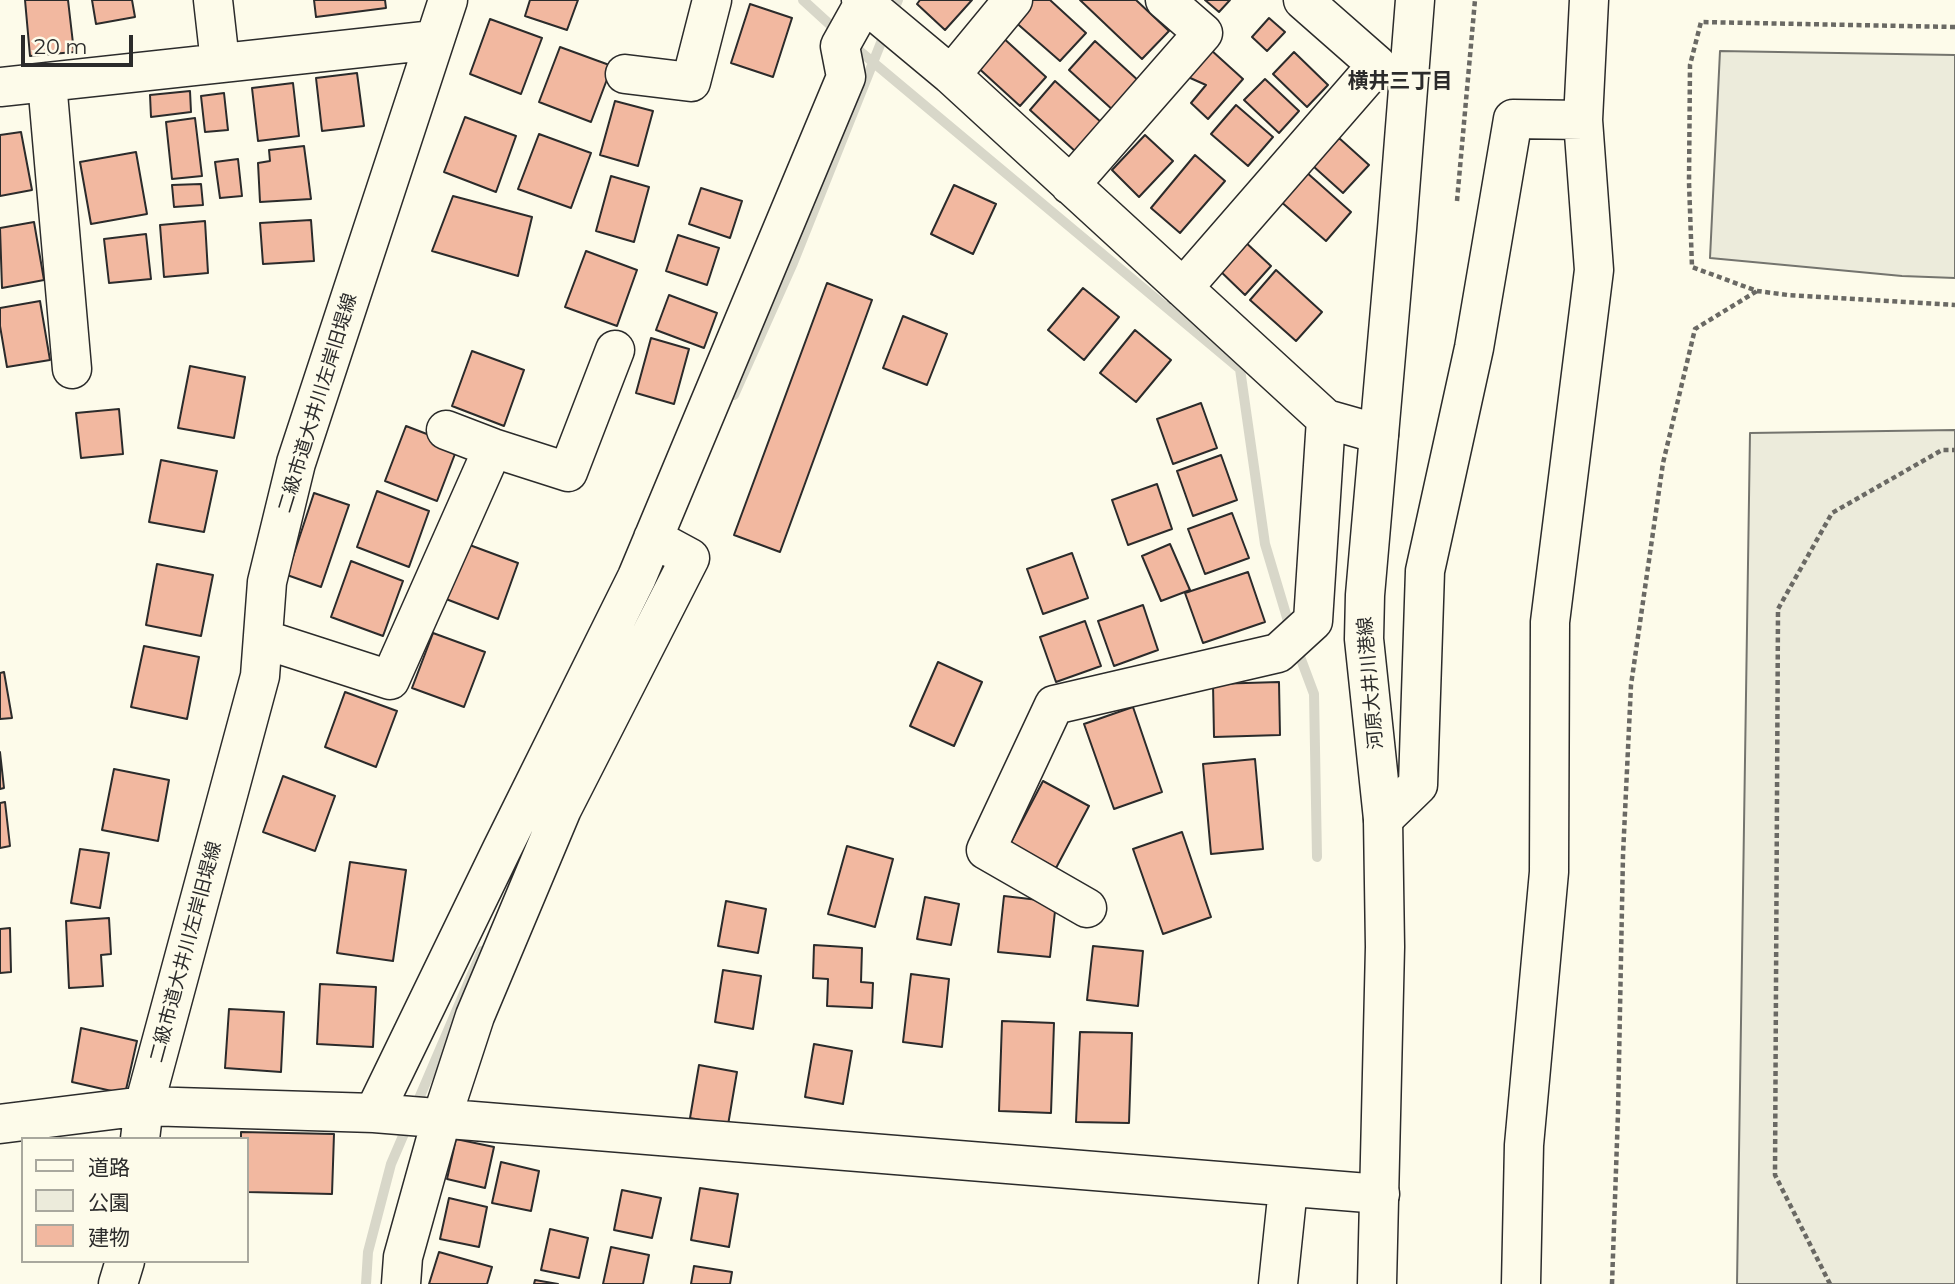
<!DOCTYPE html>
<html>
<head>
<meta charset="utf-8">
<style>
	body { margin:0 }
	#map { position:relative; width:1955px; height:1284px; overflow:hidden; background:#fdfbea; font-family:Montserrat,"Noto Sans JP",sans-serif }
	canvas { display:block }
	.legend { position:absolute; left:21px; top:1137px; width:228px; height:126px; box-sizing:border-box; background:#fdfbea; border:2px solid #a9a89e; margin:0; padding:9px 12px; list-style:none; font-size:21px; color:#2b2b2b }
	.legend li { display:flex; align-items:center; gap:14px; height:35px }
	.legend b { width:35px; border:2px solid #a9a89e }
	.scale { position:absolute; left:21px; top:35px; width:112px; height:32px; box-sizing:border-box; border:4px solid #2b2b2b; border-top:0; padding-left:9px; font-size:21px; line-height:24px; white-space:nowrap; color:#2b2b2b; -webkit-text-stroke:5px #fdfbea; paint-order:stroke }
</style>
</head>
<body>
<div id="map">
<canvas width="1955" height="1284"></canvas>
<ul class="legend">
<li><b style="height:9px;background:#fdfbea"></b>道路</li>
<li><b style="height:19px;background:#ecebdb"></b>公園</li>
<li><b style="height:19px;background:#f2b8a0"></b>建物</li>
</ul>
<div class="scale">20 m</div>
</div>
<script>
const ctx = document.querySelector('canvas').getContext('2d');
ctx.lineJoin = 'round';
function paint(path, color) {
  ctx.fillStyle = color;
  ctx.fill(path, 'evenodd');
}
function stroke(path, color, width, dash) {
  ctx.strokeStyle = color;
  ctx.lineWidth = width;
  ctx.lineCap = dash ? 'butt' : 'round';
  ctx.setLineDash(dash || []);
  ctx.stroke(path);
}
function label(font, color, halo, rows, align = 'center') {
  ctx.font = font + ' Montserrat,"Noto Sans JP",sans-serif';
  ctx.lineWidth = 5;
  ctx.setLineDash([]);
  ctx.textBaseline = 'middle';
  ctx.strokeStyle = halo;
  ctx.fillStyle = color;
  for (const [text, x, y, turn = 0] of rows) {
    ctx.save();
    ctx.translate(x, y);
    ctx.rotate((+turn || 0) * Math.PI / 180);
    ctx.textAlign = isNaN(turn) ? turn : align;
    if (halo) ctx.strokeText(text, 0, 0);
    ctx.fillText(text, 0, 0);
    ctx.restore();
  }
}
const green = new Path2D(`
	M1720,51L1955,55V278L1902,276L1710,258Z
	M1955,430V1284H1737L1750,433Z`);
paint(green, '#ecebdb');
stroke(green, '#74746e', 2);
stroke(new Path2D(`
	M803,0L838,32
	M850,43L1240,369L1265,544L1291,631
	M734,395L793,263L898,0
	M1296,646L1314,694L1317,857
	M366,1284L368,1252L391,1164L482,951`), '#d8d7c9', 10);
const building = new Path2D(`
	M25,0H68L74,52L30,56Z
	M92,0H132L135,17L96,24Z
	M314,0H385L386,8L316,17Z
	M530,0H578L567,30L525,16Z
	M920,0H972L945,30L917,4Z
	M1031,0H1050L1086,33L1060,61L1013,20Z
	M1080,0H1136L1169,31L1142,59Z
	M1205,0H1230L1219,12Z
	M750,4L792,18L773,77L731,63Z
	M1269,18L1285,32L1267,51L1252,37Z
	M490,19L542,38L521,94L470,74Z
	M1000,35L1046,77L1020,106L974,64Z
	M1095,41L1141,83L1115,112L1069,70Z
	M560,47L612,66L591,122L539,102Z
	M1211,50L1243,79L1208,119L1191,103L1206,85L1188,77Z
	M1294,52L1328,85L1307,107L1273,74Z
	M357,73L364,126L322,131L316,78Z
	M1265,79L1299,111L1279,133L1244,100Z
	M1055,81L1102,123L1076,152L1030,110Z
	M293,83L299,136L258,141L252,88Z
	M190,91L191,112L151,117L150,95Z
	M224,93L228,130L205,132L201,96Z
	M615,101L653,111L638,166L600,155Z
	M1236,105L1273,137L1248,166L1211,134Z
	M465,117L516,136L496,192L444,172Z
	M195,118L202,176L172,179L166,122Z
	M21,132L32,190L0,196V135Z
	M539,134L591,153L571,208L518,189Z
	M1145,135L1173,161L1139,197L1112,170Z
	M1339,138L1369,165L1343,193L1313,166Z
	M304,146L311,199L260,202L258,163L270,161L269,150Z
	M136,152L147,214L91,224L80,162Z
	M1195,155L1225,181L1180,233L1151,208Z
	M238,159L242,196L220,198L215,162Z
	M1305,171L1351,212L1326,241L1279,200Z
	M611,176L649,187L634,242L596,231Z
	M201,184L203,205L174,207L172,185Z
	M954,185L996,204L973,254L931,234Z
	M701,188L742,201L730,238L689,224Z
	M453,196L532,217L518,276L432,251Z
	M311,220L314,261L263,264L260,223Z
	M205,221L208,273L164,277L160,225Z
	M34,222L44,280L2,288L0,228Z
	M146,234L151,279L109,283L104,239Z
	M678,235L719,248L707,285L666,271Z
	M1242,239L1271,266L1245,295L1216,267Z
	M586,251L637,270L617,326L565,307Z
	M1276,270L1322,312L1296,341L1250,300Z
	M827,283L872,300L780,552L734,535Z
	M1083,288L1119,317L1084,360L1048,330Z
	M669,295L717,313L704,348L656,330Z
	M40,301L50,360L7,367L0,326V308Z
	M903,316L947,334L927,385L883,368Z
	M1135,330L1171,360L1136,402L1100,373Z
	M651,338L689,349L674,404L636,393Z
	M472,351L524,370L504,426L452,406Z
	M190,366L245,377L234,438L178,428Z
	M1201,403L1217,448L1173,464L1157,419Z
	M119,409L123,454L81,458L76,413Z
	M406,426L458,446L437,501L385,481Z
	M1221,455L1237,500L1193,516L1177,471Z
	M161,460L217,471L204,532L149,522Z
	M1157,484L1172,529L1128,545L1112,500Z
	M377,491L429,511L409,567L357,547Z
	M314,493L349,505L321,587L287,575Z
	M1232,513L1249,558L1205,574L1188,529Z
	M467,544L518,563L498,619L446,599Z
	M1170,544L1190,590L1161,601L1142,556Z
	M1072,553L1088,598L1043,614L1027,569Z
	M351,561L403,581L383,636L331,617Z
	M157,564L213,575L201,636L146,625Z
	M1248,572L1265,622L1203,643L1185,593Z
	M1143,605L1158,650L1114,666L1098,621Z
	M1085,621L1101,666L1056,682L1040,637Z
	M433,633L485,652L464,707L412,688Z
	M144,646L199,657L187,719L131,707Z
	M938,662L982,682L954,746L910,726Z
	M4,672L12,718L0,719V673Z
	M1279,682L1280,735L1214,737L1213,684Z
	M345,692L397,711L376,767L325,747Z
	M1133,707L1162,792L1114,809L1084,724Z
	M0,752L4,788L0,789Z
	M1255,759L1263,849L1211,854L1203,764Z
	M114,769L169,780L158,841L102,830Z
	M283,776L335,796L315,851L263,832Z
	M1043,781L1089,806L1056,868L1010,844Z
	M5,802L10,846L0,848V803Z
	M1182,832L1211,917L1163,934L1133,849Z
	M847,846L893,859L875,927L828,914Z
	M80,849L109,853L100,908L71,903Z
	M350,862L406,870L393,961L337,953Z
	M1004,896L1056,902L1050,957L998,952Z
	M925,897L959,904L951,945L917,939Z
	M726,901L766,909L758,953L718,946Z
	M109,918L111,954L101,955L103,986L69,988L66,921Z
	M10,928L11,972L0,973V929Z
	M814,945L862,948L861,982L873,983L872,1008L827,1006L828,979L813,978Z
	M1093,946L1143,951L1138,1006L1087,1000Z
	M723,970L761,976L753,1029L715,1022Z
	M911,974L949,979L942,1047L903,1042Z
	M320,984L376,987L373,1047L317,1044Z
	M229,1009L284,1012L281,1072L225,1068Z
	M1002,1021L1054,1023L1051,1113L999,1111Z
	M81,1028L137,1041L125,1094L72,1082Z
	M1080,1032L1132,1033L1129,1123L1076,1122Z
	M814,1044L852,1051L843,1104L805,1097Z
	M699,1065L737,1072L728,1125L690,1118Z
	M241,1132L334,1134L332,1194L247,1192V1139H241Z
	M456,1139L494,1147L485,1188L447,1179Z
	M501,1162L539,1171L531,1211L492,1203Z
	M700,1188L738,1194L729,1247L691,1240Z
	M622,1190L661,1198L652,1238L614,1230Z
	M449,1198L487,1207L479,1247L440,1239Z
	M550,1229L588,1238L579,1278L541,1270Z
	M611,1247L649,1255L643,1284H603Z
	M439,1252L492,1267L487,1284H429Z
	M694,1266L732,1272L730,1284H691Z
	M535,1280L558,1284H534Z`);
paint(building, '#f2b8a0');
stroke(building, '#2b2b2b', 2);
const minor = new Path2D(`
	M213,0L220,62
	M861,0L951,75L1326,419L1379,434
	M625,74L691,82L712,0
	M951,75L1013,0
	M47,82L72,369
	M0,87L434,40
	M1583,120L1589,0
	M1070,185L1203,33L1165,0
	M1183,288L1377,65L1303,0
	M446,430L493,448L568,472L615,350
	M263,639L390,680L493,448
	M1383,819L1418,785L1425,571L1474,348L1513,119L1583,120L1594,270L1550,622L1549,872L1524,1145L1521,1284
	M1087,908L986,850L1054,705L1278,653L1313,621L1326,419
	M374,1113L502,849L637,577L846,77L840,46L864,3
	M0,1124L144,1106L374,1113L1380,1194
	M140,1139L144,1106L260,676L267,582L296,463L448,0
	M118,1284L125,1261
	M401,1284L403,1257L442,1117L475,1016L562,809L690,558L653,538
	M1278,1284L1288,1188`);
const major = new Path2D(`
	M1377,1284L1385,947L1383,819L1364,639L1365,595L1397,229L1415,0`);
stroke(minor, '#2b2b2b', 41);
stroke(major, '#2b2b2b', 41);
stroke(new Path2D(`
	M1955,27L1701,22L1690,65L1689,182L1692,267L1757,291L1788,295L1955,305
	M1457,201L1475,0
	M1612,1284L1618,1113L1623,855L1631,685L1663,463L1695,329L1757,291
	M1830,1284L1775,1175L1778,609L1832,513L1942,450H1955`), '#6a6964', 4.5, [5, 3.5]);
stroke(minor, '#fdfbea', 38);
stroke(major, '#fdfbea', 38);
label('19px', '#2b2b2b', '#fdfbea', [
	["二級市道大井川左岸旧堤線",318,403,-73],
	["河原大井川港線",1371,683,-95],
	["二級市道大井川左岸旧堤線",186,952,-75]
]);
label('bold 21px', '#2b2b2b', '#fdfbea', [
	["横井三丁目",1400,82]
]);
</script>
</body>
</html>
